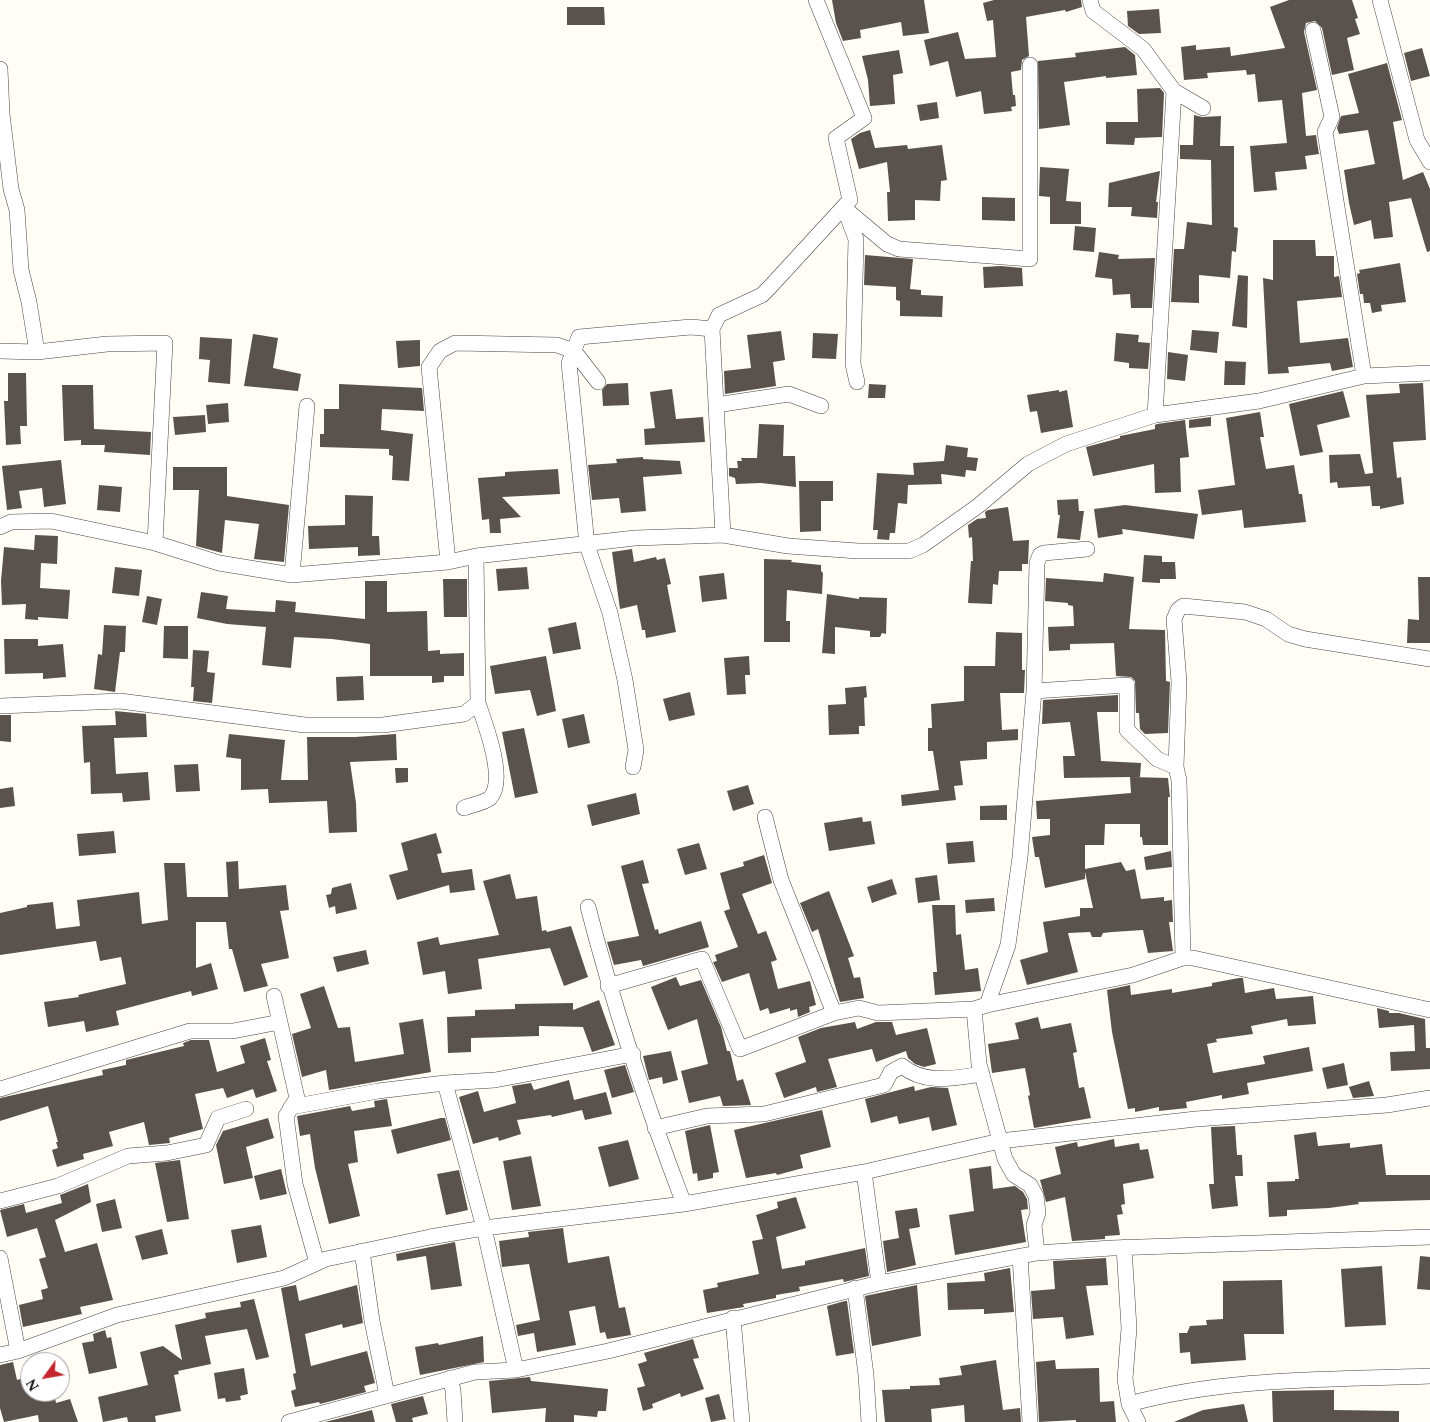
<!DOCTYPE html>
<html>
<head>
<meta charset="utf-8">
<style>
	body { margin:0 }
	#map { position:relative; width:1430px; height:1422px; overflow:hidden; background:#fffdf5; font-family:Spectral,serif }
	canvas { display:block }
	.north { position:absolute; left:20px; top:1352px; width:50px; height:50px; box-sizing:border-box; background:#fff; border:1px solid #a0a0a0; border-radius:50%; rotate:238deg; font-size:14px; font-weight:700; line-height:20px; text-align:center; color:#111 }
	.north::after { content:''; display:block; margin:auto; width:18px; height:22px; background:#c4262e; clip-path:polygon(50% 0,100% 100%,50% 72%,0 100%) }
</style>
</head>
<body>
<div id="map">
<canvas width="1430" height="1422"></canvas>
<div class="north">N</div>
</div>
<script>
const ctx = document.querySelector('canvas').getContext('2d');
ctx.lineJoin = 'round';
function paint(path, color) {
  ctx.fillStyle = color;
  ctx.fill(path, 'evenodd');
}
function stroke(path, color, width, dash) {
  ctx.strokeStyle = color;
  ctx.lineWidth = width;
  ctx.lineCap = dash ? 'butt' : 'round';
  ctx.setLineDash(dash || []);
  ctx.stroke(path);
}
paint(new Path2D(`
	M832,0H924L929,33L903,36L901,22L860,30L861,38L843,41L836,23Z
	M994,0H1081L1082,7L1066,12L1065,10L1026,17L1029,56L1022,60L1021,70L1011,72L1013,95H1015L1016,106L1011,107L1012,111L984,114L981,91L956,97L948,61L930,66L924,40L958,32L965,59L996,57L993,20L987,21L983,3Z
	M1289,0H1352L1358,18L1355,19L1360,34L1347,38L1354,70L1332,75L1322,28L1315,21L1306,23L1304,32L1317,90L1302,93L1306,136L1316,135L1319,154L1305,156L1307,169L1275,172L1277,190L1254,192L1250,146L1287,143L1282,100L1258,102L1255,74L1247,75L1246,70L1207,73L1208,78L1184,80L1181,47L1196,45V50L1230,47L1231,56L1285,48L1270,7Z
	M567,7H604L605,25H567Z
	M1159,9L1161,33L1139,34L1128,26L1127,11Z
	M1125,47L1135,55L1137,75L1106,78V76L1064,82L1070,125L1039,129L1038,61L1076,57L1075,53Z
	M1422,48L1430,76L1411,81L1404,53Z
	M899,50L903,73L893,75L895,104L870,106L868,80L862,56Z
	M1387,63L1402,120L1393,122L1403,180L1423,172L1430,189V251L1427,252L1411,198L1389,202L1393,237L1374,239L1371,220L1354,225L1349,203L1344,170L1375,164L1368,130L1339,134L1337,128L1341,116L1359,113L1348,74Z
	M1160,88L1164,93L1162,137L1135,138L1134,145L1106,144V122H1138L1137,89Z
	M937,102L939,118L920,121L917,105Z
	M1194,115L1202,117L1221,116L1220,146H1234V227L1238,228L1236,252L1232,251L1230,278L1199,275V303L1171,302L1174,249H1184L1187,222L1212,225L1211,160L1180,159V145H1193Z
	M870,130L875,148L907,145L908,149L942,145L947,180L941,181L940,201L915,200V220L888,221L887,192H890L887,162L859,169L851,139L860,133Z
	M1040,167L1069,169L1066,201L1081,202V224H1050V197L1039,196Z
	M1160,171L1156,202H1158L1157,218L1131,216L1132,207H1108L1109,183Z
	M982,197L1015,198V221L982,220Z
	M1075,226L1096,228L1094,252L1073,250Z
	M1273,240H1315L1316,256H1334V277L1339,276L1342,297L1297,301L1300,343L1348,338L1353,367L1332,371L1330,363L1288,367L1289,373L1268,374L1263,278L1273,280Z
	M1099,252L1119,255L1118,259L1155,258L1152,308H1131L1130,294L1113,295L1112,279L1095,277Z
	M865,255L913,259L910,289L921,290V295L943,296L942,317L900,316V301L896,300V287L864,285Z
	M1400,263L1406,302L1381,305L1382,311L1372,313L1370,303H1364L1363,294H1360L1357,274L1360,273L1359,270Z
	M1001,266L1022,268L1023,286L984,288L983,267Z
	M1238,275L1248,276L1247,328L1232,326Z
	M1192,330L1219,332L1217,353L1190,350Z
	M781,331L785,360L773,362L776,386L725,394L724,371L751,368L747,335Z
	M813,333L838,334L836,359L812,358Z
	M1116,333L1139,335L1138,342L1150,343L1148,369L1129,368V363L1114,361Z
	M253,334L278,338L273,368L301,374L298,391L244,386Z
	M200,337L232,339L230,384L208,382L210,360L199,359Z
	M420,340V366L398,368L396,341Z
	M1168,352L1188,355L1185,381L1167,379Z
	M1225,361L1246,362L1245,385H1224Z
	M8,373H26L27,426H20L21,444L6,445L4,401H8Z
	M628,383L629,405L603,406L602,390L607,384Z
	M1423,383L1426,440L1393,442L1397,478L1401,477L1404,504L1380,509V506H1372L1370,486L1338,488L1337,482L1330,483L1329,455L1360,454L1365,474L1373,473L1366,395L1400,393L1399,384Z
	M339,384L422,388L424,411L382,409L381,430L413,434L409,481L392,480L393,456L389,455V449L320,447V434H324V409H339Z
	M869,384L886,385L885,398H868Z
	M62,385H93L94,429L151,432L150,455L104,452L105,445H81V440L64,441Z
	M672,389L676,419L703,417L705,442L645,445L644,429L655,428L650,392Z
	M1059,390V392L1067,390L1073,427L1041,433L1037,411L1030,412L1027,395Z
	M1343,391L1350,417L1317,425L1323,452L1300,456L1289,404Z
	M228,403L229,422L208,424L206,405Z
	M1260,412L1264,437H1260L1266,469L1294,465L1299,494H1302L1306,522L1244,528L1242,510L1202,515L1198,490L1235,485L1226,418Z
	M205,415L206,432L175,435L173,417Z
	M1211,417V426L1189,428V420Z
	M1185,420L1189,457L1180,458L1181,492L1155,493L1154,464L1093,476L1086,447L1120,438V436L1155,429V425L1157,424Z
	M759,424L784,425L783,456H795L796,487L761,483L736,484L735,478L729,476V468H738L737,461H742L741,458H757Z
	M946,445L968,448L967,457L978,458L976,471L966,470L965,477L941,474L942,484L908,485L907,504L898,503L895,533H890L889,540L877,539L878,530H873L877,473L914,475L913,463L944,461Z
	M643,457V459L680,461L682,474L643,477L646,511L621,513L619,498L592,500L588,465L617,463L616,459Z
	M61,460L66,504L44,507L42,488L19,491L22,508L7,510L2,466Z
	M173,467H227V496L289,505L284,562L254,559L259,524L225,520L222,553L196,546L199,490H173Z
	M558,469L560,494L502,497L521,517L500,519L501,533H490L489,519L482,520L478,478L505,476V472Z
	M799,481H833V501H821V531L800,532Z
	M99,485L122,487L120,512L97,510Z
	M345,495L373,496L372,536H379L380,555L358,556V547L309,549L308,526L345,525Z
	M1078,499L1079,511H1084L1080,540L1057,538L1060,515H1058L1057,500Z
	M1125,505L1198,514L1194,539L1122,529L1123,534L1098,538L1094,509Z
	M1008,507L1013,541L1029,540L1028,564H1022V571H999L998,585L993,584L992,604L968,603L971,561H973L972,537L969,538L968,525L977,519L986,518L985,512L988,510Z
	M35,535L58,536L57,564L41,563L40,588L70,590L68,619L38,617V620L25,619L26,604L2,605L1,581L4,547L34,550Z
	M632,549L634,562L656,557L657,560L665,558L671,584L667,585L676,632L646,638L645,630H642L637,605L620,609L612,552Z
	M1144,555L1162,556V562H1175L1176,579H1160V583L1142,582Z
	M764,559L792,560L791,562L821,565V571L823,573L822,594L787,590L786,621H790V642H764Z
	M115,567L142,570L139,596L112,593Z
	M527,567L529,589L498,591L496,569Z
	M724,573L727,599L702,602L699,576Z
	M1104,573L1134,577L1129,629L1165,630L1166,681L1170,682L1168,733L1145,734L1140,729L1139,713H1136L1135,681L1131,677L1116,676L1114,643L1070,644V650L1049,651L1048,627L1074,626L1073,606L1068,605V603L1045,601L1046,578L1103,582Z
	M1418,577H1430V643H1407L1408,619L1419,620Z
	M443,579H467V617H444Z
	M365,581H387V612L427,611L428,651L440,650V654L464,653V676H444V682L432,683V676H370V644L332,639L294,637L291,668L262,665L266,627L227,624L197,618L201,592L228,596L226,609L275,612L276,600L296,602L295,612L365,619Z
	M827,594L859,599V597L887,598L886,634L882,633L880,637H870V631L835,627V654L822,653Z
	M147,596L162,599L157,625L142,622Z
	M576,622L581,649L553,654L548,628Z
	M104,625L126,626L125,652H120L115,692L94,689L98,654L102,655Z
	M164,626H188V659L163,658Z
	M996,632L1022,633V670H1025L1024,693H1000L1002,730L1018,729V740L987,742V759L960,761L963,785L954,786L956,800L902,806L901,795L939,790L933,751H928V728H932L931,704L964,701V666H995Z
	M4,639H38V646L63,644L66,677L43,679V673L5,674Z
	M193,650L209,651L207,672L215,673L212,703L193,701L194,687H191Z
	M546,656L556,711L537,716L530,690L495,694L490,666Z
	M749,656L750,675H745L746,694L727,695L724,658Z
	M363,676L364,700L337,701L336,677Z
	M866,686L867,697L864,698L865,726H859V734L829,735L828,705L846,704L845,688Z
	M690,692L695,715L669,721L663,699Z
	M1118,695V712H1097L1101,761L1141,763L1140,777H1132L1168,778L1170,797H1168V845H1143L1142,837H1140V824H1105L1104,845H1085V869L1121,862L1126,871L1135,869L1141,899L1164,897V901L1172,900L1173,922H1169L1173,951L1148,953L1143,930L1112,932L1103,933L1101,937H1092L1090,932L1068,933L1078,972L1027,985L1020,960L1048,952L1043,922L1080,916V908H1093L1085,872V879L1045,888L1039,857H1035L1032,837L1050,835V819H1037L1036,801L1131,793L1130,777L1064,778L1063,756H1075L1070,722L1042,724L1043,700Z
	M115,711L146,714L147,737L114,738L116,774L148,772L150,800L123,802L122,793L91,794L90,762L84,763L82,726L116,725Z
	M584,714L590,743L568,748L562,719Z
	M0,715H11V742L0,741Z
	M524,728L538,793L515,798L502,732Z
	M229,734L285,740L281,780H308L307,737H355L396,734L397,760L350,762L356,803L357,832L329,833L327,801L269,803L268,789L241,790V759L226,757Z
	M198,764L200,791L176,792L174,765Z
	M395,768H408V782L396,783Z
	M748,785L754,804L733,811L727,791Z
	M13,787L15,806L0,808V789Z
	M636,793L640,814L592,826L587,805Z
	M1007,805V820H980V806Z
	M862,817L863,822L871,821L875,844L829,851L824,823Z
	M114,831L116,853L79,856L77,834Z
	M436,833L442,853L437,854L442,873L472,869L475,890L450,893L449,885L397,900L389,875L408,870L401,843Z
	M973,841L975,862L948,864L946,843Z
	M699,843L707,869L685,875L677,849Z
	M1171,851L1172,867L1146,870L1144,857Z
	M764,855L772,883L742,894L758,934L766,931L777,960L771,962L778,989L810,981L816,1005L809,1007L810,1012L798,1017L797,1009L790,1011V1008L770,1014L768,1008L760,1011L749,973L722,982L713,962L717,961L715,955L738,947L724,911L730,909L720,873L744,866L743,862Z
	M643,860L649,883L642,884L655,930L658,929L659,934L701,921L709,947L643,966L641,960L614,965L607,942L639,936L621,866Z
	M238,861L239,889L286,885L289,910L280,911L289,958L261,964L268,986L244,992L232,949H229L226,922H196V968L211,963L218,989L192,996L191,991L116,1011L119,1025L86,1032L84,1021L48,1027L44,1002L79,997L78,995L126,984L121,957L100,961L96,941L0,955V913L27,907V905L53,902L56,929L80,926L77,900L139,892L142,924L168,920L164,863H185L187,897H228L226,862Z
	M510,874L516,899L537,896L542,931L546,930L547,932L571,926L588,977L564,986L550,948L478,959L482,989L448,994L445,971L423,975L417,942L438,937L440,945L499,935L483,881Z
	M937,875L940,900L918,903L915,878Z
	M892,879L897,894L872,903L867,887Z
	M351,883L357,909L336,914L335,906L329,908L326,895L331,894L332,888Z
	M829,891L854,956L848,958L854,978L860,977L864,998L840,1002L818,929L812,932L800,903Z
	M994,898L995,911L966,913L965,900Z
	M932,905H955L956,935L961,934L965,970L978,968L981,991L935,995L933,972H937Z
	M366,950L369,964L337,972L333,957Z
	M676,977L680,986L701,980L721,1027L727,1051H730L737,1081L743,1079L751,1105L723,1106L720,1096L689,1103L681,1071L708,1064L697,1019L668,1030L651,987Z
	M1239,978H1243L1245,993L1274,988L1276,999L1313,996L1316,1024L1288,1026L1287,1019L1251,1026L1253,1034L1216,1039L1217,1042L1207,1044L1213,1073L1265,1064L1263,1056L1309,1047L1313,1071L1247,1083L1249,1094L1222,1099V1095L1186,1102L1187,1108L1159,1111V1107L1135,1112V1108L1128,1109L1112,1032L1107,990L1130,985L1131,995L1172,989V993L1212,986V983Z
	M324,986L338,1028L350,1027L355,1062L404,1054L399,1023L423,1019L431,1072L329,1090L326,1070L302,1077L292,1034L311,1028L300,994Z
	M599,1000L615,1045L592,1052L583,1027L539,1026V1036L471,1038V1052L448,1053L447,1017L475,1016V1010L515,1009V1004L573,1003V1010Z
	M1377,1008L1389,1011V1013H1399L1425,1019L1426,1048H1430V1069L1391,1071L1390,1052L1415,1051L1414,1025L1379,1028Z
	M1038,1017L1041,1029L1071,1023L1077,1052L1073,1053L1079,1088L1084,1087L1091,1118L1034,1128L1028,1096L1030,1095L1025,1068L992,1073L988,1044L1019,1039L1015,1023Z
	M855,1022L857,1029L876,1022H892L896,1035L927,1028L936,1064L924,1067L915,1064L908,1058L906,1051L876,1062L872,1049L828,1059L837,1087L817,1092L816,1087L784,1098L775,1073L806,1062L798,1037L821,1028Z
	M265,1038L271,1060L267,1061L277,1091L256,1098L253,1089L227,1098L223,1088L195,1094L203,1129L169,1138L170,1143L149,1145L144,1122L109,1132L113,1146L83,1154L84,1159L57,1167L52,1150L58,1148L56,1142H58L48,1106L0,1121V1098L103,1075L102,1070L126,1065V1060L184,1046L183,1043L191,1040H209L217,1072L245,1063L240,1046Z
	M671,1051L678,1080L663,1084L662,1077L649,1080L643,1056Z
	M1344,1063L1348,1085L1327,1089L1322,1068Z
	M625,1065L634,1092L612,1098L604,1070Z
	M569,1080L574,1100L606,1092L612,1114L585,1120L582,1110L552,1117L551,1115L517,1120L521,1134L499,1141L498,1137L473,1144L459,1097L478,1091L484,1112L516,1103L512,1086L531,1083L534,1090Z
	M1369,1081L1374,1096L1353,1098L1349,1087Z
	M914,1086L915,1091L931,1087L948,1088L957,1125L932,1131L929,1117L899,1124L897,1116L871,1123L865,1099Z
	M387,1099L392,1126L354,1131L358,1162L348,1164L360,1216L329,1224L315,1168L310,1134L300,1136L297,1116L350,1106L352,1111L375,1107L374,1101Z
	M822,1110L831,1147L800,1155L803,1168L777,1175L776,1173L746,1178L734,1130Z
	M268,1118L274,1138L246,1147L253,1178L224,1184L216,1145L223,1131Z
	M441,1118H445L451,1140L397,1154L391,1130Z
	M710,1125L719,1172L713,1173V1178L698,1181L697,1173L693,1174L685,1131Z
	M1235,1126L1237,1155H1242L1243,1176H1235L1238,1206L1212,1209L1209,1184H1214L1211,1127Z
	M1316,1132L1318,1146L1350,1143V1148L1382,1144L1386,1175H1430V1200L1358,1202L1359,1204L1329,1208L1287,1210V1216L1269,1217L1267,1182L1295,1181V1179H1299L1294,1135Z
	M1114,1139L1115,1147L1139,1143L1140,1150L1148,1149L1154,1178L1123,1184L1125,1204L1121,1205L1123,1214L1117,1215L1120,1235L1105,1236V1239L1072,1241L1065,1197L1046,1202L1040,1180L1061,1174L1055,1147L1077,1142L1078,1147Z
	M628,1140L639,1179L609,1187L598,1147Z
	M531,1156L541,1206L512,1210L503,1161Z
	M180,1160L189,1219L167,1222L155,1163Z
	M991,1166L993,1189L1015,1186L1023,1192L1027,1199L1028,1209L1021,1210L1026,1242L955,1255L949,1215L974,1211L969,1169Z
	M281,1169L287,1194L260,1200L254,1176Z
	M459,1170L468,1210L446,1215L437,1174Z
	M88,1184L91,1202L55,1220L65,1252L97,1243L113,1300L80,1307L82,1314L23,1327L19,1305L43,1299L41,1290L48,1288L39,1259L46,1257L37,1228L7,1237L0,1210L24,1204L26,1213L62,1203L60,1195Z
	M796,1197L806,1228L776,1237L782,1269L805,1265V1261L865,1248L869,1276L844,1282L843,1279L799,1287L800,1291L776,1295V1298L743,1304L744,1307L707,1313L703,1290L718,1287L717,1283L759,1274L752,1241L763,1239L756,1215L778,1208L777,1202Z
	M115,1199L122,1228L102,1232L96,1204Z
	M917,1208L920,1227L909,1229L916,1265L887,1272L883,1241L899,1238L895,1211Z
	M261,1225L267,1257L237,1263L231,1230Z
	M563,1228L568,1263L609,1256L619,1308L625,1307L631,1335L607,1339L605,1332L600,1333L595,1306L569,1311L576,1345L537,1352L534,1333L518,1336L516,1325L540,1320L529,1264L502,1267L499,1241L529,1237L528,1232Z
	M162,1229L168,1254L142,1260L135,1236Z
	M455,1242L462,1286L431,1290L426,1256L397,1261L396,1254Z
	M1420,1256L1430,1257V1290L1417,1289Z
	M1106,1258L1108,1285L1086,1286L1094,1335L1066,1339L1063,1317L1033,1319L1031,1291L1055,1289L1053,1261Z
	M1382,1266L1386,1325L1345,1327L1341,1269Z
	M1010,1268L1014,1312L984,1314V1309L948,1310L947,1283L985,1281L984,1273Z
	M1282,1280L1284,1334H1244L1246,1360L1191,1364L1190,1352L1180,1353L1179,1333H1187L1190,1326L1207,1325L1206,1320L1223,1319V1281Z
	M296,1285L299,1301L357,1285L363,1323L343,1328L342,1324L305,1334L311,1366L367,1351L375,1383L364,1386L366,1392L320,1404L319,1402L295,1407L291,1391L296,1389L293,1374L296,1373L281,1288Z
	M917,1285L921,1336L872,1346L865,1296Z
	M254,1299L269,1357L256,1360L247,1329L205,1336L211,1364L178,1371L179,1374L174,1375L181,1411L155,1416L156,1422H128L127,1417L103,1422L98,1397L148,1385L140,1352L163,1346L182,1360L175,1325L206,1318L205,1313L241,1307L240,1302Z
	M845,1301H847L854,1353L836,1356L827,1306Z
	M105,1330L107,1338L111,1337L117,1368L89,1374L82,1343L94,1341L93,1334Z
	M483,1336L484,1362L420,1375L415,1347L438,1343L439,1345Z
	M693,1339L699,1358L693,1359L704,1389L681,1397L680,1393L652,1404L653,1408L643,1411L637,1388L645,1386L638,1364L647,1361L644,1353Z
	M996,1360L1003,1410L1020,1408L1021,1422H965L964,1405L931,1409L932,1422H885L882,1390L910,1389V1386L940,1385L939,1378L962,1375L960,1366Z
	M1055,1360L1056,1369L1099,1368L1100,1402L1114,1401L1116,1422H1076V1420L1039,1422L1036,1362Z
	M13,1362L17,1380L30,1376V1392H54L56,1403L70,1399L78,1422H39L38,1415L4,1422L0,1408V1365Z
	M244,1368L248,1394L240,1396L241,1400L226,1402L225,1398L218,1399L214,1373Z
	M530,1377L531,1381L608,1389L606,1411H598L597,1417L574,1415V1422H545L546,1408L492,1413L489,1381Z
	M1334,1390V1410L1399,1411V1422H1273L1272,1391Z
	M719,1394L726,1419L711,1422L705,1398Z
	M423,1396L428,1414L412,1418L413,1422H396L391,1404Z
	M1244,1404L1248,1422H1174L1203,1410Z
	M372,1410L375,1422H325Z`), '#5a524d');
const minor = new Path2D(`
	M1090,0L1093,11L1143,49L1174,91L1203,108
	M1380,0L1417,140L1430,162
	M1313,30L1332,117L1325,132L1364,376
	M0,69L2,114L11,189L17,210L21,270L29,302L37,352L107,344L165,343L155,543
	M844,208L887,244L899,249L1030,259V65
	M845,210L856,239L853,364L857,382
	M0,351L37,352
	M716,405L789,394L821,406
	M1155,415L1174,91
	M0,527L11,522L51,521L155,543L219,563L292,575L448,562L476,556L635,538L723,535L788,546L858,551H909L923,545L978,506L1028,464L1066,444L1155,415L1259,401L1364,376L1430,373
	M723,535L712,329L719,315L762,295L769,288L850,200L836,138L864,118L816,0
	M448,562L429,367L440,351L455,343L557,345L574,351L598,382
	M292,575L307,406
	M1034,691L1127,685V730L1157,759L1176,767L1179,780L1183,958
	M0,706L120,701L305,725H383L464,714L478,703L476,556
	M633,767L636,750L625,680L610,613L587,545L569,363L579,337L691,327L712,329
	M1176,767L1179,682L1174,619L1178,610L1183,606L1245,612L1266,619L1288,634L1305,639L1430,659
	M464,808C471,805 484,803 490,798C507,780 485,724 478,703
	M765,817L781,880L834,1013
	M588,907C614,1008 647,1107 684,1204
	M608,986L702,959L740,1049L834,1013L859,1008L878,1013L974,1009
	M274,996L297,1098L286,1116L295,1184L317,1263
	M987,1005L1133,975L1183,958H1193L1430,1010
	M445,1083L484,1228L516,1370
	M0,1089L190,1031H233L280,1022
	M291,1107L378,1091L445,1083L495,1080L633,1054
	M655,1128L707,1116L764,1114L884,1085L891,1072L902,1066C925,1085 954,1078 982,1074
	M864,1172L879,1283
	M0,1201L58,1186L128,1156L167,1153L206,1145L218,1118L246,1109
	M1124,1247L1129,1328L1125,1379L1129,1404C1227,1377 1329,1380 1430,1376
	M362,1251L372,1321L387,1395
	M1037,1253L1034,1225L1038,1213L1036,1196L1030,1185L1014,1175L1005,1159L979,1064L974,1009L987,1005L1008,945L1020,857L1034,691L1037,563L1040,555L1044,553L1087,549
	M1020,1256L1030,1422
	M0,1258L18,1351
	M855,1288L866,1375L869,1422
	M733,1318L742,1422
	M0,1355L18,1351L117,1315L284,1278L326,1259L430,1237L484,1228L684,1204L864,1172L1000,1141L1196,1119L1387,1105L1430,1098
	M450,1378L453,1390L455,1422
	M1129,1404L1138,1422
	M289,1422L475,1372L516,1370L608,1351L879,1283L1037,1253L1112,1248L1430,1237`);
stroke(minor, '#444', 16);
stroke(minor, '#fff', 15);
</script>
</body>
</html>
